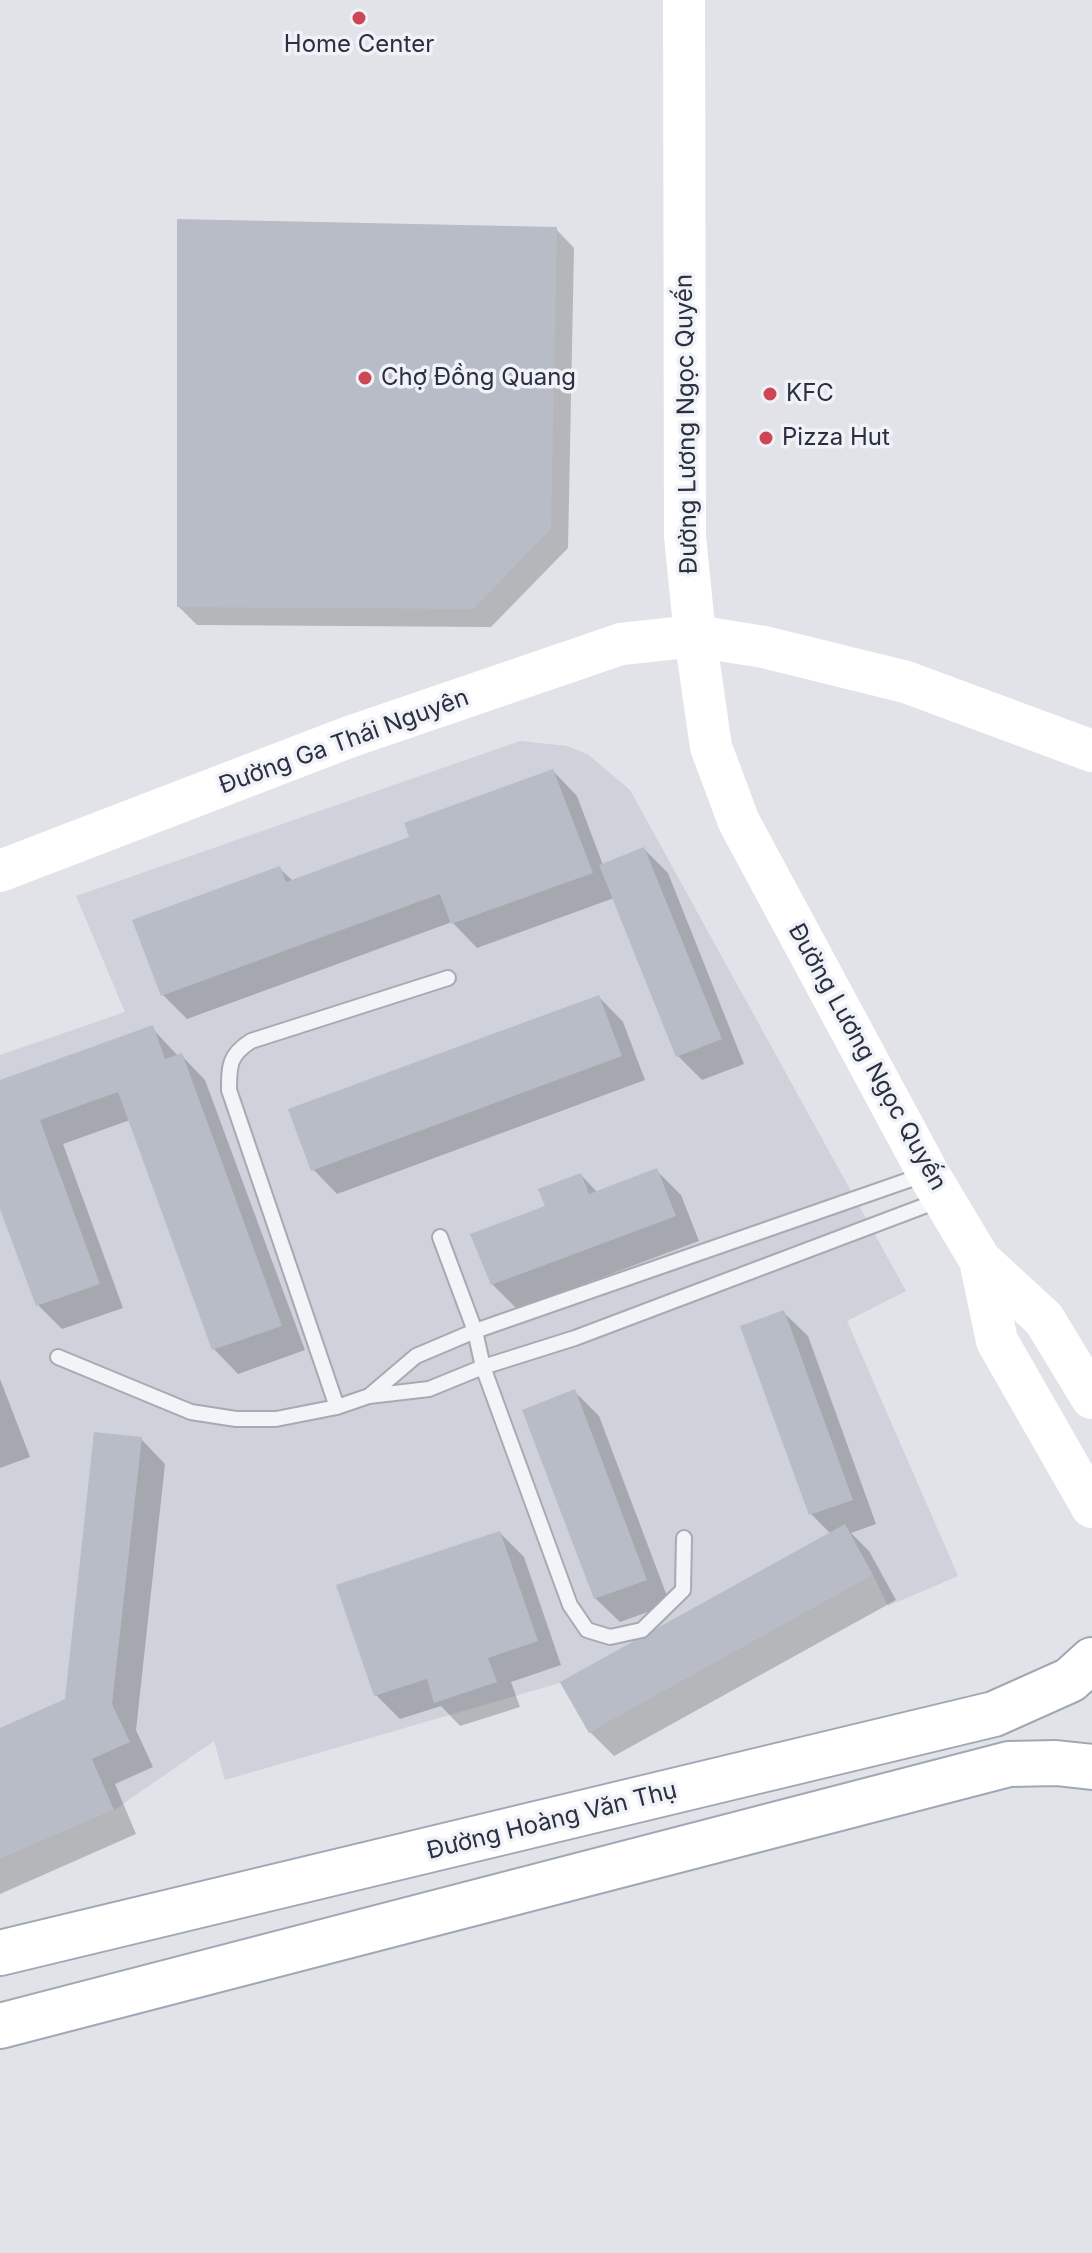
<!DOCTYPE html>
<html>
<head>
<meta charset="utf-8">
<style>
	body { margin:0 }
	canvas { display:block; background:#e1e3e9 }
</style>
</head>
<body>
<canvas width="1092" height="2253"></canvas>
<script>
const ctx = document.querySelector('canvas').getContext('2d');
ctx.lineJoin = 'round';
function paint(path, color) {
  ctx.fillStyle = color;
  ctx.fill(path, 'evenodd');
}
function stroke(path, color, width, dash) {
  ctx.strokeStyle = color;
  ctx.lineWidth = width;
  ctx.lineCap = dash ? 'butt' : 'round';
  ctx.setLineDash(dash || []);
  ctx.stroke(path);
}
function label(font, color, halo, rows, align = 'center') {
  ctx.font = font + ' Inter,sans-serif';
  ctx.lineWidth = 7;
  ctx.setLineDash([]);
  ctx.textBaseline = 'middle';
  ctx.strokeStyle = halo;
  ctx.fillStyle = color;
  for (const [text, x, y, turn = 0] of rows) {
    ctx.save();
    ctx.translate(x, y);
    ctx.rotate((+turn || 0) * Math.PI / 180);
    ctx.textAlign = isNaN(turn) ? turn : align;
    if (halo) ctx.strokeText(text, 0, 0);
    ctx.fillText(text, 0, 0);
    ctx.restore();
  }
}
paint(new Path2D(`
	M520,741L568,746L589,755L630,790L906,1291L847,1321L958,1576L888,1606L873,1575L589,1733L560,1683L225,1780L214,1741L114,1810L0,1859V1055L125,1012L76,896Z`), '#cfd2db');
paint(new Path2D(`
	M556,229L574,248L568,548L491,627L197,625L179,607Z
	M553,771L577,796L603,865L644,849L668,873L744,1064L702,1080L678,1056L614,898L477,948L452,922L187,1019L163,995L279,868L293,881L411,838Z
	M599,997L623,1022L645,1080L337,1194L313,1169Z
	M152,1028L178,1056L181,1055L205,1080L305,1350L238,1374L214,1349L130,1120L63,1144L123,1308L62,1329L38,1305L0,1203V1082Z
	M657,1171L681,1195L699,1241L517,1309L492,1284L547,1207L581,1175L598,1193Z
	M783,1312L808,1336L876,1524L851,1533L869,1551L896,1600L614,1756L590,1732L831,1534L811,1514L743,1327Z
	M0,1379L30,1457L0,1468Z
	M575,1392L599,1416L670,1604L620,1622L595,1598Z
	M141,1439L165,1464L136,1730L153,1767L115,1784L136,1834L0,1894V1730L67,1700Z
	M500,1533L524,1557L561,1665L511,1682L520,1707L460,1726L441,1706L400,1719L376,1695Z`), '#0003');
paint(new Path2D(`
	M177,219L557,227L551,529L473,609L177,607Z
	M553,769L593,873L451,924L440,894L161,996L132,920L280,866L286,882L409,837L404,823Z
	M644,847L722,1039L676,1057L599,865Z
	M599,995L622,1056L311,1171L288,1109Z
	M153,1025L165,1059L182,1053L282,1326L212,1350L118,1092L40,1120L100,1284L36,1306L0,1209V1080Z
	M657,1168L676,1216L491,1285L470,1234L545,1206L538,1189L581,1173L589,1194Z
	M784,1310L853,1500L809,1515L740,1326Z
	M575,1389L647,1580L594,1599L522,1410Z
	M94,1432L142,1437L112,1704L130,1742L92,1759L114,1810L0,1859V1728L65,1699Z
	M845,1524L873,1575L589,1733L560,1682Z
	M500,1531L538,1641L488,1658L497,1682L434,1703L427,1679L374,1696L336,1585Z`), '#b8bcc6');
const lane = new Path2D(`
	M440,1237L475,1331L483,1367L570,1605L587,1630L610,1637L642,1630L683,1590L684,1538
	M58,1357L191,1412L236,1419H276L337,1407L369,1396L429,1389L483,1367L575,1338L940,1200
	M369,1396L416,1356L475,1331L926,1174
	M337,1407L229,1090C229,1066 229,1055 251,1041L448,978`);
const primary = new Path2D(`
	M0,1953L994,1714L1070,1680L1092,1660
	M0,2026L1009,1764L1056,1763L1092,1767`);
stroke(lane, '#a6aab3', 18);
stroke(primary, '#a0a7b5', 48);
stroke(lane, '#f3f4f7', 14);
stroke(new Path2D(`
	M684,0L685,536L695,636L711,747L739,822L928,1173L980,1260L997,1341L1092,1507
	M0,871L349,737L621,644L695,636L764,647L906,682L1092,751
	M980,1260L1044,1319L1092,1398`), '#fff', 42);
stroke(primary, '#fff', 44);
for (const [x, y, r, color] of [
	[359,18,8,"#cc4753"],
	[365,378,8,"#cc4753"],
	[770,394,8,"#cc4753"],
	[766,438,8,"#cc4753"]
]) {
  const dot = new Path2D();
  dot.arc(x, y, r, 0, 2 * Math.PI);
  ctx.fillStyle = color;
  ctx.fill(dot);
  stroke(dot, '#f0f2f7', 3);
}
label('24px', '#293041', '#f0f2f7', [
	["Home Center",359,45,"center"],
	["Chợ Đồng Quang",381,378],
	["KFC",786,394],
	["Pizza Hut",782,438]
], 'left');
label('24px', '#293041', '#f0f2f7', [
	["Đường Lương Ngọc Quyến",687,424,-91],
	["Đường Ga Thái Nguyên",344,742,-20],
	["Đường Lương Ngọc Quyến",867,1057,61],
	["Đường Hoàng Văn Thụ",552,1821,-14]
]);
</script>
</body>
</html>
